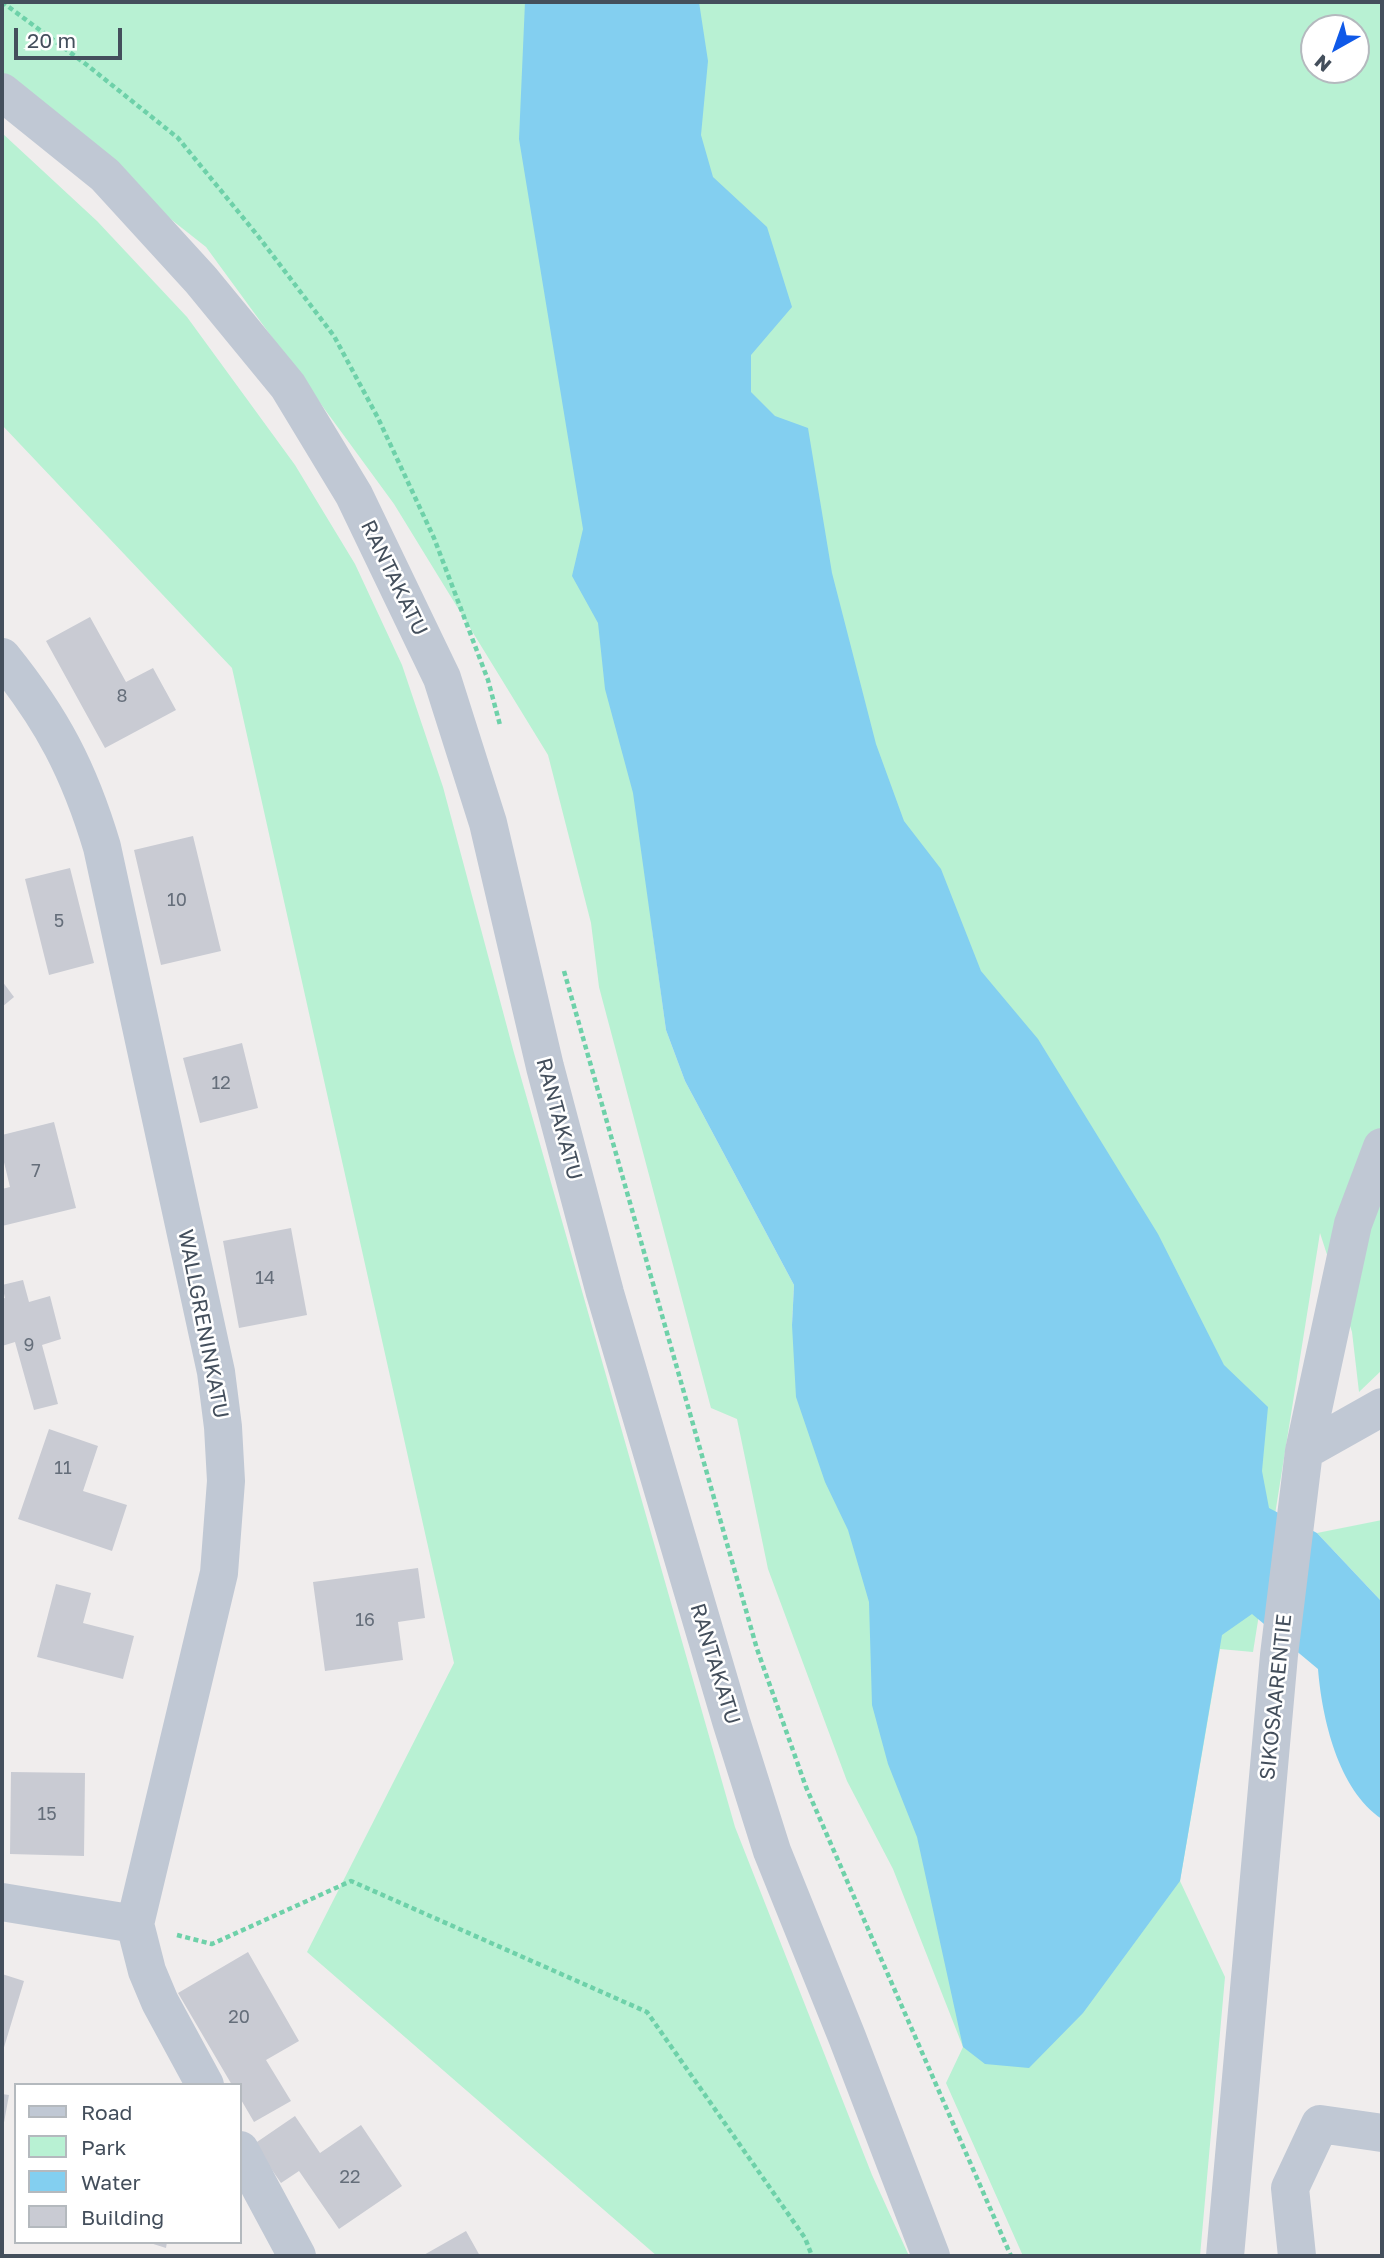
<!DOCTYPE html>
<html>
<head>
<meta charset="utf-8">
<style>
	body { margin:0 }
	#map { position:relative; width:1384px; height:2258px; overflow:hidden; background:#f0eded; font-family:"Golos Text",sans-serif }
	canvas { display:block }
	.frame { position:absolute; inset:0; border:4px solid #444f5c; pointer-events:none }
	.legend { position:absolute; left:14px; top:2083px; width:228px; height:161px; box-sizing:border-box; background:#fff; border:2px solid #b4b9be; margin:0; padding:9px 12px; list-style:none; font-size:21px; color:#444f5c }
	.legend li { display:flex; align-items:center; gap:14px; height:35px }
	.legend b { width:35px; border:2px solid #b4b9be }
	.north { position:absolute; left:1300px; top:14px; width:70px; height:70px; box-sizing:border-box; background:#fff; border:2px solid #b4b9be; border-radius:50%; rotate:220deg; font-size:19px; font-weight:700; line-height:28px; text-align:center; color:#444f5c }
	.north::after { content:''; display:block; margin:auto; width:24px; height:32px; background:#0f59e8; clip-path:polygon(50% 0,100% 100%,50% 72%,0 100%) }
	.scale { position:absolute; left:14px; top:28px; width:108px; height:32px; box-sizing:border-box; border:4px solid #444f5c; border-top:0; padding-left:9px; font-size:21px; line-height:24px; white-space:nowrap; color:#444f5c; -webkit-text-stroke:5px #fff; paint-order:stroke }
</style>
</head>
<body>
<div id="map">
<canvas width="1384" height="2258"></canvas>
<div class="frame"></div>
<ul class="legend">
<li><b style="height:9px;background:#c0c8d4"></b>Road</li>
<li><b style="height:19px;background:#b8f1d3"></b>Park</li>
<li><b style="height:19px;background:#83cff0"></b>Water</li>
<li><b style="height:19px;background:#c9cbd3"></b>Building</li>
</ul>
<div class="north">N</div>
<div class="scale">20 m</div>
</div>
<script>
const ctx = document.querySelector('canvas').getContext('2d');
ctx.lineJoin = 'round';
function paint(path, color) {
  ctx.fillStyle = color;
  ctx.fill(path, 'evenodd');
}
function stroke(path, color, width, dash) {
  ctx.strokeStyle = color;
  ctx.lineWidth = width;
  ctx.lineCap = dash ? 'butt' : 'round';
  ctx.setLineDash(dash || []);
  ctx.stroke(path);
}
function label(font, color, halo, rows, align = 'center') {
  ctx.font = font + ' "Golos Text",sans-serif';
  ctx.lineWidth = 5;
  ctx.setLineDash([]);
  ctx.textBaseline = 'middle';
  ctx.strokeStyle = halo;
  ctx.fillStyle = color;
  for (const [text, x, y, turn = 0] of rows) {
    ctx.save();
    ctx.translate(x, y);
    ctx.rotate((+turn || 0) * Math.PI / 180);
    ctx.textAlign = isNaN(turn) ? turn : align;
    if (halo) ctx.strokeText(text, 0, 0);
    ctx.fillText(text, 0, 0);
    ctx.restore();
  }
}
paint(new Path2D(`
	M2,2H1382V1370L1359,1392L1352,1332L1320,1233L1253,1652L1220,1649L1180,1881L1225,1977L1200,2256H1023L946,2083L963,2047L893,1869L847,1781L768,1569L737,1419L711,1408L599,987L591,923L548,755L394,504L206,247L2,86ZM1314,28H1356V70H1314ZM652,928L1013,1725L792,1325L794,1285L685,1081L666,1030Z
	M2,133L97,221L187,317L295,465L355,564L402,665L443,787L514,1053L735,1827L872,2175L909,2256H657L307,1952L454,1663L232,668L2,425Z
	M1382,1520V1602L1317,1533Z`), '#b8f1d3');
paint(new Path2D(`
	M525,2H699L708,61L701,135L713,177L767,227L792,307L751,355V392L775,416L808,428L832,573L876,744L904,821L941,869L981,971L1038,1039L1158,1234L1224,1365L1268,1407L1262,1471L1269,1508L1317,1533L1382,1602V1819C1338,1790 1322,1718 1318,1669L1252,1614L1222,1635L1180,1881L1083,2013L1029,2068L985,2064L963,2047L917,1837L888,1764L872,1705L869,1602L848,1530L825,1482L796,1397L792,1325L794,1285L685,1081L666,1030L633,793L605,689L598,623L572,576L583,529L519,139Z`), '#83cff0');
paint(new Path2D(`
	M90,617L126,682L153,668L176,710L105,748L46,641Z
	M193,836L221,951L161,965L134,850Z
	M70,868L94,963L49,975L25,879Z
	M2,981L14,997L2,1007Z
	M242,1043L258,1108L200,1123L183,1058Z
	M54,1122L76,1208L2,1226V1189L10,1187L2,1154V1135Z
	M291,1228L307,1315L239,1328L223,1241Z
	M23,1280L29,1302L50,1296L61,1339L42,1345L58,1404L34,1410L15,1342L2,1346V1299L5,1298L2,1285Z
	M49,1429L98,1446L83,1491L127,1505L112,1551L18,1519Z
	M418,1568L425,1618L398,1622L403,1660L325,1671L313,1582Z
	M56,1584L91,1593L83,1623L134,1636L123,1679L37,1657Z
	M11,1772L85,1773L84,1856L10,1854Z
	M248,1952L299,2041L266,2060L291,2101L254,2122L240,2098V2085H232L178,1993Z
	M2,1974L24,1981L2,2054Z
	M2,2094L9,2095L3,2128H2Z
	M295,2116L320,2153L361,2125L402,2186L339,2229L299,2171L281,2183L254,2144Z
	M466,2231L480,2256H422Z
	M147,2242H167L166,2248Z`), '#c9cbd3');
stroke(new Path2D(`
	M2,2L87,65L178,138L258,236L334,336L378,418L434,538L488,680L500,725
	M564,971L757,1649L806,1787L1011,2256
	M177,1935L212,1944L351,1881L647,2012L805,2238L812,2256`), '#6ed1a9', 4.5, [5, 3.5]);
stroke(new Path2D(`
	M2,92L105,175L201,280L288,386L354,495L442,678L488,823L545,1067L605,1293L731,1721L772,1851L847,2037L931,2256
	M2,657C52,719 79,770 102,847L216,1372L223,1427L226,1481L219,1573L135,1924L147,1971L160,2002L205,2085
	M1304,1451L1382,1407
	M2,1902L135,1924
	M240,2150L297,2256
	M1225,2256L1279,1655L1304,1451L1353,1224L1382,1147
	M1297,2256L1290,2188L1320,2124L1382,2133`), '#c0c8d4', 38);
label('18px', '#656e7a', null, [
	["8",122,696],
	["10",177,900],
	["5",59,921],
	["12",221,1083],
	["7",36,1171],
	["14",265,1278],
	["9",29,1345],
	["11",63,1468],
	["16",365,1620],
	["15",47,1814],
	["20",239,2017],
	["22",350,2177]
]);
label('21px', '#444f5c', '#fff', [
	["RANTAKATU",394,578,64],
	["RANTAKATU",559,1119,75],
	["WALLGRENINKATU",203,1324,79],
	["RANTAKATU",715,1664,73],
	["SIKOSAARENTIE",1276,1697,-84]
]);
</script>
</body>
</html>
